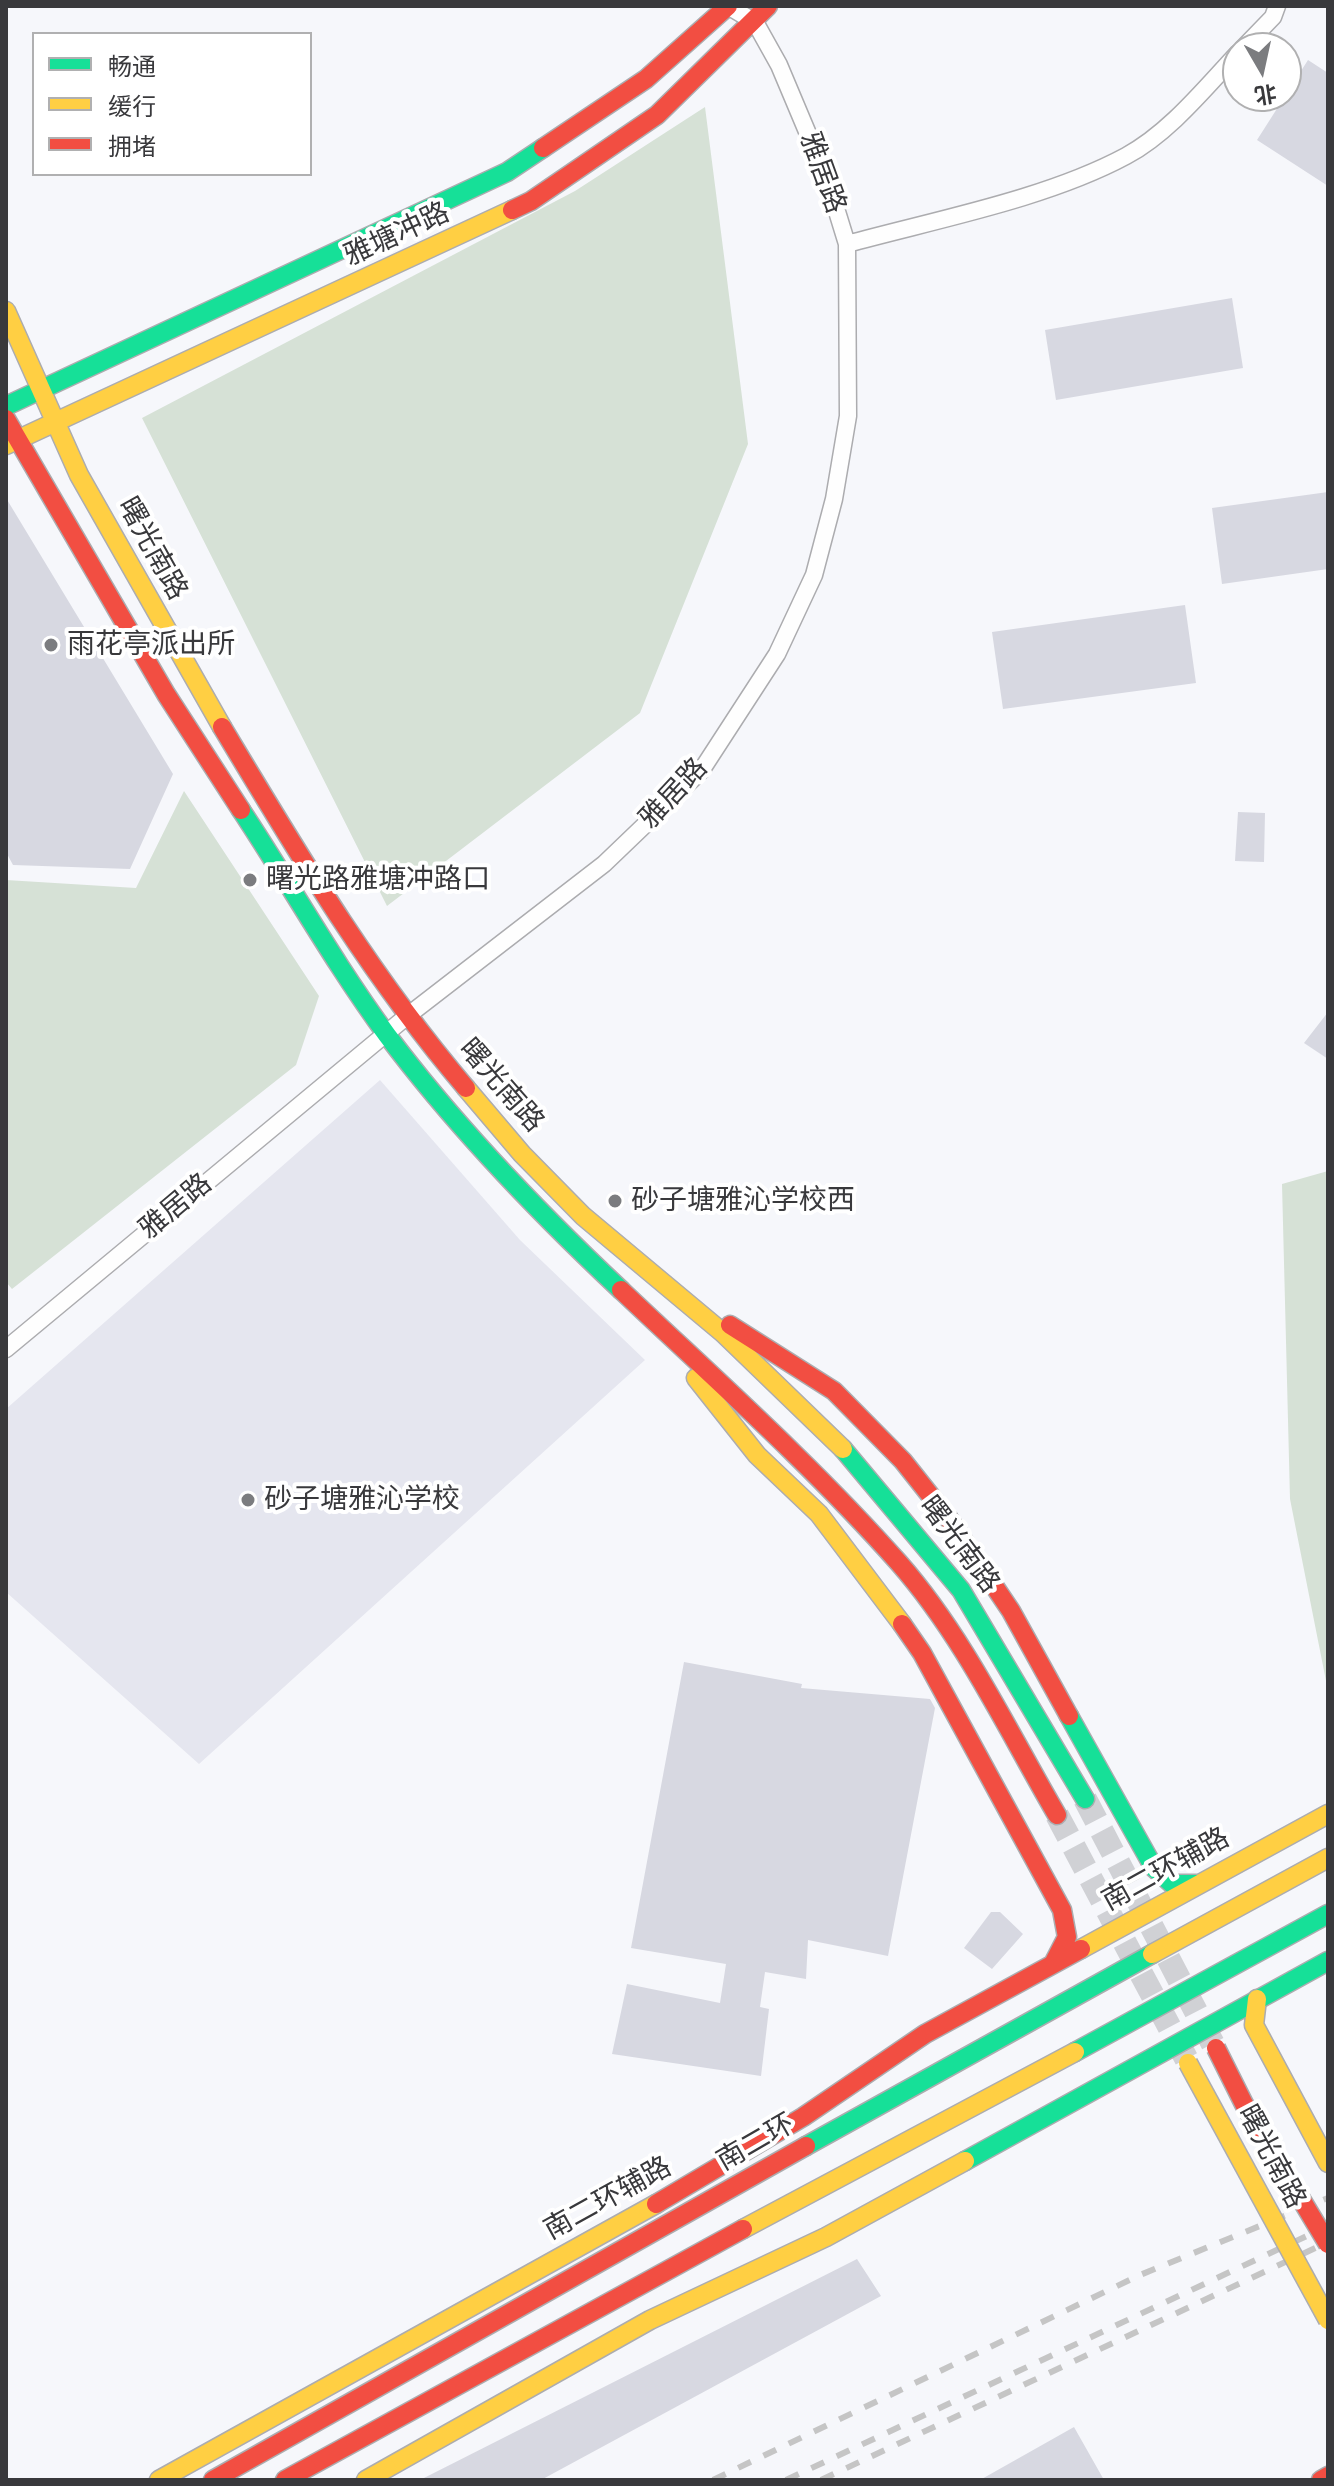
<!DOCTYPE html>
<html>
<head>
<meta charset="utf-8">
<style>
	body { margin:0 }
	#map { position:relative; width:1334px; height:2486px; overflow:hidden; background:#f6f7fb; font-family:"Fira Sans Condensed","Noto Sans SC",sans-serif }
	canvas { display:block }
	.frame { position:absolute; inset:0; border:8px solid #39393c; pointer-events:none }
	.legend { position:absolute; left:32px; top:32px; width:280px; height:144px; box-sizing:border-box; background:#fff; border:2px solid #b0b0b1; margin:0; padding:10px 14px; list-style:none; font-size:24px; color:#39393c }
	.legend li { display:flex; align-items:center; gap:16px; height:40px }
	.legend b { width:40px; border:2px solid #b0b0b1 }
	.north { position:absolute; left:1222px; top:32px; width:80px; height:80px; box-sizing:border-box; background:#fff; border:2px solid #b0b0b1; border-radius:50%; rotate:171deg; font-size:22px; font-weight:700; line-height:32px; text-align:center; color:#39393c }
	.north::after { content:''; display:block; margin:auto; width:28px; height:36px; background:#7b7c7f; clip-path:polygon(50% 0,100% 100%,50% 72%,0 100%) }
</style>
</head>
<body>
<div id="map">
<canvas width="1334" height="2486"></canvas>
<div class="frame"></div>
<ul class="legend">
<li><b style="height:10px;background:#16e098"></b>畅通</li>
<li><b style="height:10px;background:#ffcf43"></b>缓行</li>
<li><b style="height:10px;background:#f24e42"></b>拥堵</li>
</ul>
<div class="north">北</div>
</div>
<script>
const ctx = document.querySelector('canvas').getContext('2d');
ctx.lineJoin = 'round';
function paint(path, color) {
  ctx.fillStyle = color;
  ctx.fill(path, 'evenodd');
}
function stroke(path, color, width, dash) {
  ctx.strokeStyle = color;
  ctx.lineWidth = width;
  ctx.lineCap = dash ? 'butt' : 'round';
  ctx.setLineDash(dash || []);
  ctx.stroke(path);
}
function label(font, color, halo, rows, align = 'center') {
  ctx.font = font + ' "Fira Sans Condensed","Noto Sans SC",sans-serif';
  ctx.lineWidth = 8;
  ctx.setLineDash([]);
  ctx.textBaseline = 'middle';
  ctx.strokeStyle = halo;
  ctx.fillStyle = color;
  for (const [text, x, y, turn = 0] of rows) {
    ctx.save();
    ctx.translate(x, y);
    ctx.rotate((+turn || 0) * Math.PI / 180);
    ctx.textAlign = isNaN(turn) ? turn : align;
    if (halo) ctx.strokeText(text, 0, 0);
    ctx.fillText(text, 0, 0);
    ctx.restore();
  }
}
paint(new Path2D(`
	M380,1080L520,1240L645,1360L199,1764L6,1592V1409Z`), '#e5e6ef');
paint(new Path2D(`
	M705,107L748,444L640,713L387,906L142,418L575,191Z
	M184,791L319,996L296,1065L12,1289L6,1282V880L136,888Z
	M1328,1171V1691L1290,1499L1282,1184Z`), '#d6e1d6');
paint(new Path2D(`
	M1308,60L1328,73V186L1257,140Z
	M1232,298L1243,368L1056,400L1045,330Z
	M1328,492V569L1222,584L1212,508Z
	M6,498L173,774L130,869L13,865L6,852Z
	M1185,605L1196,683L1003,709L992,632Z
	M1238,812L1265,813L1264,862L1235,861Z
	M1328,1012V1059L1304,1043Z
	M684,1662L802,1684L801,1688L930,1699L935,1708L888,1956L808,1940L806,1979L765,1972L760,2007L769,2009L761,2076L612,2054L627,1984L720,2003L726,1964L631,1948Z
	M991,1912H1000L1023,1934L992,1969L964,1948Z
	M857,2259L881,2296L541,2480H420Z
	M1074,2427L1104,2480H980Z`), '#d7d8e1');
stroke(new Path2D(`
	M1085,1799L1214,2046
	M1057,1815L1187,2060`), '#d0d1d5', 24, [24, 12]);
const street = new Path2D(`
	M1243,48L1273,17L1277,6
	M847,244C934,220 1046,199 1126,156C1169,133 1205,88 1238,53
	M6,1349L406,1017L604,864L701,771L777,654L814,575L834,499L848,416L847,244L827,179L779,65L755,22L728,6`);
const fast = new Path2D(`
	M6,406L507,172L543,148
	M241,810C290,884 334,963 387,1035C456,1127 537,1211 621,1290
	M843,1449L961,1590L1085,1799
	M1069,1716L1154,1868L1172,1884H1196
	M1075,2052L1328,1914
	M806,2146L1152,1954
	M965,2161L1328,1961`);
const slow = new Path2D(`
	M6,311L79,475L222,727
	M6,445L512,210
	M466,1088L522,1154L583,1216L723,1333L843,1449
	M696,1378L757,1455L819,1514L902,1624
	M1081,1949L1328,1814
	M1152,1954L1328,1858
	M1257,1999L1254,2025L1328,2163
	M743,2229L1075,2052
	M159,2480L656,2204
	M366,2480L650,2320L826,2237L965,2161`);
const jam = new Path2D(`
	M543,148L646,79L728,6
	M512,210L531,201L657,115L768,6
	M6,419L166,694L241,810
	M222,727C299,855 369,974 466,1088
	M621,1290C715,1379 813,1466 899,1563C964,1637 1008,1731 1057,1815
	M730,1325L834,1391L903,1461L949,1519L1011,1611L1069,1716
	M902,1624L922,1653L1062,1910L1067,1937L1054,1962
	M656,2204L803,2117L925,2034L1081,1949
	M213,2480L806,2146
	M285,2480L743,2229
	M1321,2480L1328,2476`);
stroke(street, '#acacaf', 19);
stroke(fast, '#acacaf', 21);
stroke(slow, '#acacaf', 21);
stroke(jam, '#acacaf', 21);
stroke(street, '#fefefe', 16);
stroke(fast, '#16e098', 18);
stroke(slow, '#ffcf43', 18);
stroke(jam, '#f24e42', 18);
stroke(new Path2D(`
	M713,2480L1140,2275L1328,2198
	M786,2480L1328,2226
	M821,2480L1328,2242`), '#c5c5c5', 6, [14, 14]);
const slowBridge = new Path2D(`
	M1188,2063L1328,2320`);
const jamBridge = new Path2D(`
	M1216,2048L1244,2104L1328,2244`);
stroke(slowBridge, '#acacaf', 21, []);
stroke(jamBridge, '#acacaf', 21, []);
stroke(slowBridge, '#ffcf43', 18);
stroke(jamBridge, '#f24e42', 18);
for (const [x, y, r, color] of [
	[51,645,8,"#7b7c7f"],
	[250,880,8,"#7b7c7f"],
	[615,1201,8,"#7b7c7f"],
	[248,1500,8,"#7b7c7f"]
]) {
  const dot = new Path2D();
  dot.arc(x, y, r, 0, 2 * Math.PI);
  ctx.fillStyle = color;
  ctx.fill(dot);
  stroke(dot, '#fff', 3);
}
label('28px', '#39393c', '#fff', [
	["雅居路",822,173,70],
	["雅塘冲路",397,235,-25],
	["曙光南路",152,549,61],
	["雅居路",674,794,-47],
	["曙光南路",501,1086,49],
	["雅居路",176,1207,-40],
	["曙光南路",959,1545,53],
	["南二环辅路",1166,1870,-29],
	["南二环",756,2143,-30],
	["曙光南路",1271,2157,62],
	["南二环辅路",608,2199,-29]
]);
label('28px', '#39393c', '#fff', [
	["雨花亭派出所",67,645],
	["曙光路雅塘冲路口",266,880],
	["砂子塘雅沁学校西",631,1201],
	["砂子塘雅沁学校",264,1500]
], 'left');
</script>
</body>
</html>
